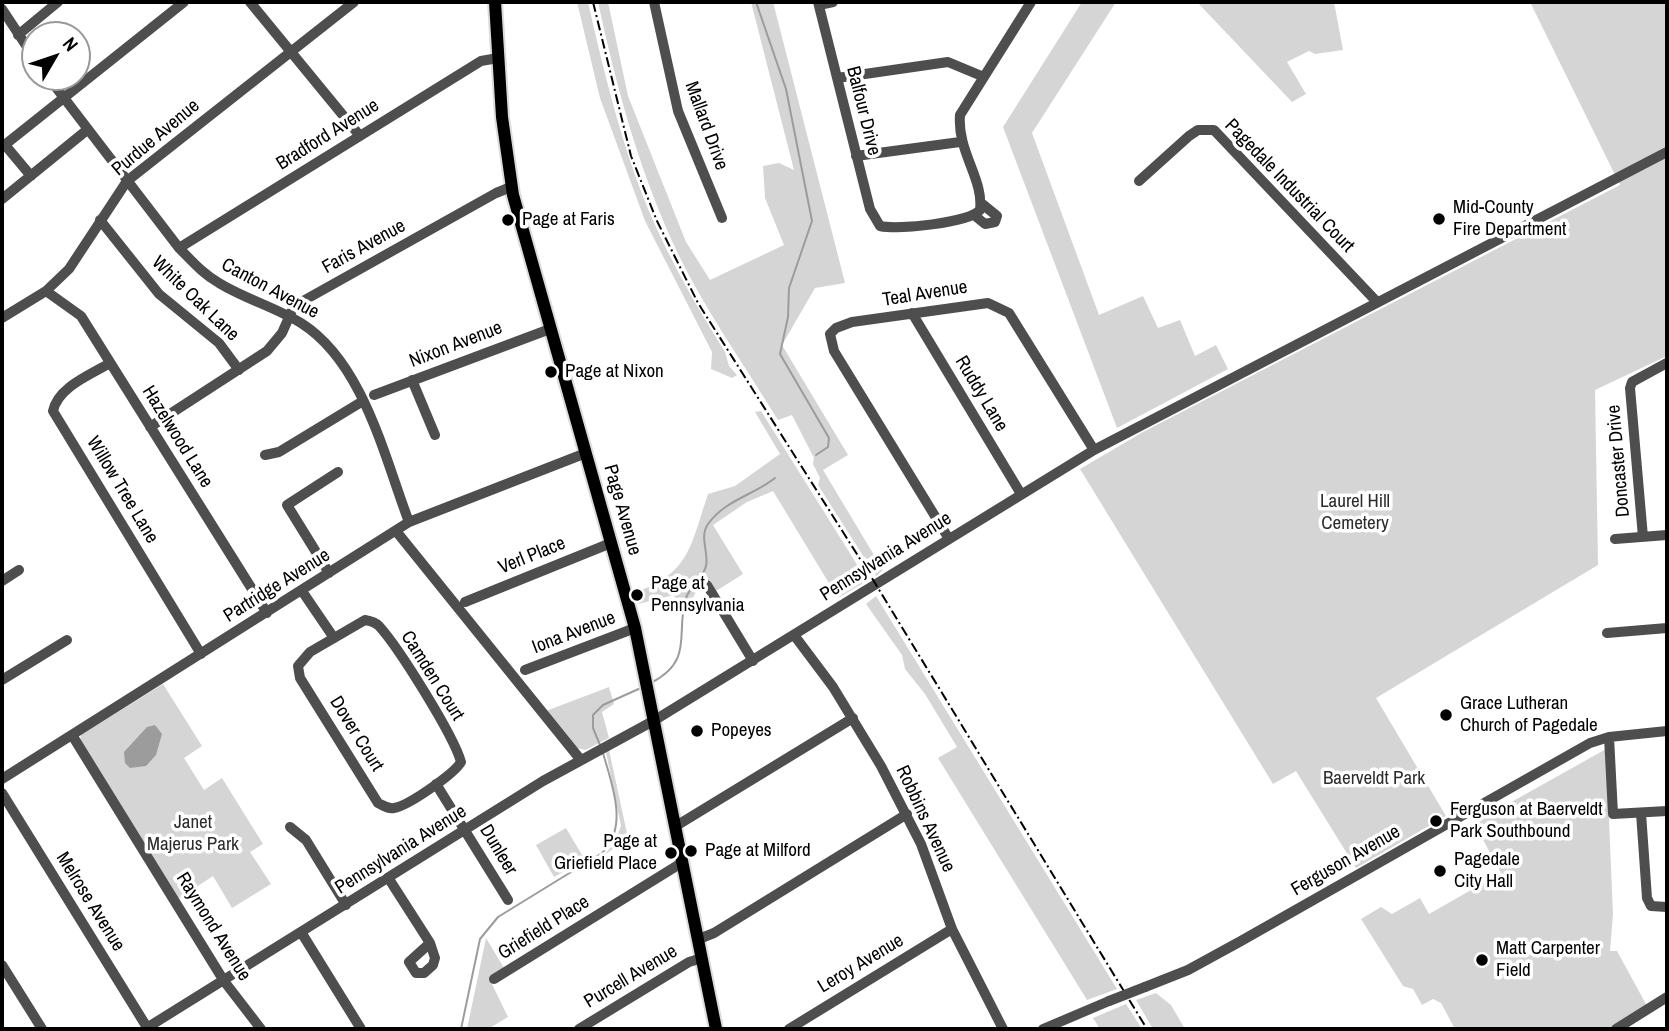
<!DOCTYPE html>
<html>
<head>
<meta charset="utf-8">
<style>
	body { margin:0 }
	#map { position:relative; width:1669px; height:1031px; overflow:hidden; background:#fff; font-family:"Archivo Narrow",sans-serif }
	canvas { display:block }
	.frame { position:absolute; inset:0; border:4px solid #000; pointer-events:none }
	.north { position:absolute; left:21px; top:21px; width:70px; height:70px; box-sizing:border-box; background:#fff; border:2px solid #999; border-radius:50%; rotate:51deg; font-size:19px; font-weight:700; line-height:28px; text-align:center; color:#000 }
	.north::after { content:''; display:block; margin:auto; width:24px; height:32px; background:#000; clip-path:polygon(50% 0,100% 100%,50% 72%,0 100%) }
</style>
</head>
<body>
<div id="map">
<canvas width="1669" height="1031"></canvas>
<div class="frame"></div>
<div class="north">N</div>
</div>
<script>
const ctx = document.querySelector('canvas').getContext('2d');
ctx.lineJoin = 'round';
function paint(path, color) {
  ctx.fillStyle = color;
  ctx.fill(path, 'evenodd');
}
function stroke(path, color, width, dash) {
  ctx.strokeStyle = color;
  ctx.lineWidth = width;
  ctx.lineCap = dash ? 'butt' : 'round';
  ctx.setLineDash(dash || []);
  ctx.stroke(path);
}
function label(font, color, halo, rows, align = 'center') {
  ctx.font = font + ' "Archivo Narrow",sans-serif';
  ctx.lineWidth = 7;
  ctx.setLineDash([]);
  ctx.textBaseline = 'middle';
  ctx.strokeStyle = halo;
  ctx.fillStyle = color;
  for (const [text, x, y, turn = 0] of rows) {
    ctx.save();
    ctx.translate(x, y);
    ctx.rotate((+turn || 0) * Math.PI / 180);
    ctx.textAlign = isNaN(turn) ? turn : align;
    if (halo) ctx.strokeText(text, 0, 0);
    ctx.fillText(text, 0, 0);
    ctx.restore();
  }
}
paint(new Path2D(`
	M577,2H588C602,64 617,126 639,186C661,245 692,299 725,352L729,366L737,375L732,378L711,369L712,352L645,221L600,98Z
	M598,2H608L628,96L686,242L710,280L784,245L765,198L763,166L779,163L794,170L751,2H773L845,283L815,288L782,345L848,455L823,470L883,570L876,576L818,485L820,478L813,464L814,458L792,415L778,420C742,361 700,303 672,241C637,163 616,85 598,2Z
	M1082,2H1116L1032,133L1099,315L1143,296L1158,328L1180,320L1195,356L1216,345L1228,369L1117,428L1003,127Z
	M1197,2H1334L1343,50L1315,54L1309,51L1287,62L1306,94L1292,102Z
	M1530,2H1667V356L1595,390L1598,565L1376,698L1446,816L1356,868L1296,771L1273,784L1080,469L1143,432L1620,185Z
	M761,411L861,571L870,579L838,598L773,491L747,502L713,525L743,574L716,591L710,580C699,587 692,594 691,607L680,614L674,595L638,604L633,593C690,575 691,544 708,494L735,486L780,454L755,412Z
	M876,596L1117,989L1087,1000L938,758L957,747L925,694L905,669L902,655L866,604Z
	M163,684L202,746L184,758L204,790L222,778L263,844L250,852L271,884L232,908L213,876L178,899L80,741L81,735Z
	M609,687L614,704L602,712L609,738L585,750L577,748L546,711Z
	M1606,749L1613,914L1610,951H1617L1647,1006L1609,1029H1455L1441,1003L1433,999L1422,1005L1413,989L1403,986L1361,919L1381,907L1392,914L1420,898L1429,914L1501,873L1474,823Z
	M609,750L628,838L603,856L614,844L621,826L606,752Z
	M566,828L585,860L554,877L536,845Z
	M486,938L504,968L490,980L508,1017L488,1029H467Z
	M1156,993L1171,1005L1185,1029H1153L1136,1000Z
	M1126,1004L1142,1029H1100L1093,1018Z`), '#d5d5d5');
paint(new Path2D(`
	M155,725L162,734L156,755L146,766L130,768L125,763L124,752L147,727Z`), '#9c9c9c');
stroke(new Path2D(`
	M756,2L786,89L812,221L789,288L788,317L780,354L829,438L828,447L816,455
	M651,683C695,660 675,633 686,598C690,586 703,579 706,566C709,552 699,537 708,524C725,500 754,495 775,478
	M600,745L593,728V715L603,705L643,687
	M461,1029L480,939L498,917L602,853C629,827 612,785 603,753`), '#9c9c9c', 2);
const major = new Path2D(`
	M495,2L502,117L513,195L635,628L716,1029`);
stroke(major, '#dbdbdb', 16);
stroke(new Path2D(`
	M250,2L360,136
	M654,2L678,111L722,218
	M818,2L870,209L880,226C898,230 968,223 980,210C984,179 957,152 960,115L1031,2
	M819,5L833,2
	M2,9L35,59
	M18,35L58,2
	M48,77L179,248C192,261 203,274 219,283C245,299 275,307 301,323C363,362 384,456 409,522
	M837,78L948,62L984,77
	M5,145L31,176
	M2,147L184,2
	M856,156L960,142
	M1139,181L1189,136L1198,130H1214L1377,302
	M2,199L87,130
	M974,215L985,224L995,222L997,216L981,203
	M100,220L159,294L219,343L239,370
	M179,248L481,61L498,58
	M46,291L81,316L267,613
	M912,313L1021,494
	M2,318L46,291L69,269L127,181L354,2
	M110,363C90,375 58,387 53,411L201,654
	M412,380L435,435
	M374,395L550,329
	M150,427L267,351L282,333L294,306L496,193L511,187
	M265,455L279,452L363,401
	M396,531L580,759
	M1643,537L1630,388L1632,382L1667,363
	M949,539L834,351L830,334L836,328L852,322L988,303L1009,313L1094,450
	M1615,539L1667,535
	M329,573L287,505L338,472
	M2,581L19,570
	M707,585L753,661
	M302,591L334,638
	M465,602L611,543
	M365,620C371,621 375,622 379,626C399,648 454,736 461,762C454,774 408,806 394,808C388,809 384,806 378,803L300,678L298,666L310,652Z
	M1607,633L1667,628
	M794,635L833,687L881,766L921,844L952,929L1003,1029
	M525,670L635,628
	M2,680L67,640
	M72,735L224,981L261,1029
	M1609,737L1613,814L1667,811
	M2,779L409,522L586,453
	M436,784L508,900
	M2,793L148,1029
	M1641,813L1647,898L1651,906L1667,907
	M676,826L853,718
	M290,827L306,840L346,905
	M389,879L430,943L435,958L433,965L424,973H416L409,962L430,943
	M301,932L361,1029
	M699,939L714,933L907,814
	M2,965L42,1029
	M494,979L683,862
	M1145,987L1188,970L1241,941L1590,743L1609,737L1667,731
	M145,1029L543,781L655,720L1094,450L1667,152
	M579,1029L689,962L702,958
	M789,1029L952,929
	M1043,1029L1109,1001
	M1616,1029L1667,997`), '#4e4e4e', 10);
stroke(major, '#000', 12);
stroke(new Path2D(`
	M593,2L631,156L657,221L698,303L867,570L1147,1029`), '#000', 2, [10, 3.5, 2, 3.5]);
stroke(new Path2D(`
	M1109,1001L1145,987`), '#4e4e4e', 10);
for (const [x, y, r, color] of [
	[1439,219,7,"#000"],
	[508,220,7,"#000"],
	[551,372,7,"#000"],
	[637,595,7,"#000"],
	[1446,715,7,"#000"],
	[697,731,7,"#000"],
	[1436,821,7,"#000"],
	[691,851,7,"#000"],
	[671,853,7,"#000"],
	[1440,871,7,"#000"],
	[1482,960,7,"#000"]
]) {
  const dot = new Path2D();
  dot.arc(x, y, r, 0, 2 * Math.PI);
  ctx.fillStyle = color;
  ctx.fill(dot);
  stroke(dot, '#fff', 2.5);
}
label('19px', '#000', '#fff', [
	["Balfour Drive",863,111,76],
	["Mallard Drive",706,126,70],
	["Bradford Avenue",328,135,-32],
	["Purdue Avenue",156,138,-40],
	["Pagedale Industrial Court",1289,186,46],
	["Faris Avenue",364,247,-29],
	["Canton Avenue",270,289,28],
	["Teal Avenue",925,294,-9],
	["White Oak Lane",195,299,44],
	["Nixon Avenue",456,345,-21],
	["Ruddy Lane",981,394,59],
	["Hazelwood Lane",177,437,58],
	["Doncaster Drive",1619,461,-95],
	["Willow Tree Lane",122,490,59],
	["Page Avenue",622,510,74],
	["Verl Place",532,556,-22],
	["Pennsylvania Avenue",886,557,-32],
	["Partridge Avenue",277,586,-32],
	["Iona Avenue",574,633,-21],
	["Camden Court",432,676,58],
	["Dover Court",356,734,58],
	["Robbins Avenue",925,819,65],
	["Pennsylvania Avenue",401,850,-32],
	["Dunleer",498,850,59],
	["Ferguson Avenue",1346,861,-30],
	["Melrose Avenue",90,902,58],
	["Raymond Avenue",213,927,58],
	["Griefield Place",544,928,-32],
	["Leroy Avenue",861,964,-31],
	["Purcell Avenue",631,977,-31]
]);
label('19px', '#000', '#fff', [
	["Mid-County",1453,208],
	["Fire Department",1453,230],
	["Page at Faris",522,220],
	["Page at Nixon",565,372],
	["Page at",651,584],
	["Pennsylvania",651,606],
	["Grace Lutheran",1460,704],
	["Church of Pagedale",1460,726],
	["Popeyes",711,731],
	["Ferguson at Baerveldt",1450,810],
	["Park Southbound",1450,832],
	["Page at",657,842,"right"],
	["Griefield Place",657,864,"right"],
	["Page at Milford",705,851],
	["Pagedale",1454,860],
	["City Hall",1454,882],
	["Matt Carpenter",1496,949],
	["Field",1496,971]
], 'left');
label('19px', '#2c2c2c', '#fff', [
	["Laurel Hill",1355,502],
	["Cemetery",1355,524],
	["Baerveldt Park",1374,779],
	["Janet",193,823],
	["Majerus Park",193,845]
]);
</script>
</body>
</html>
